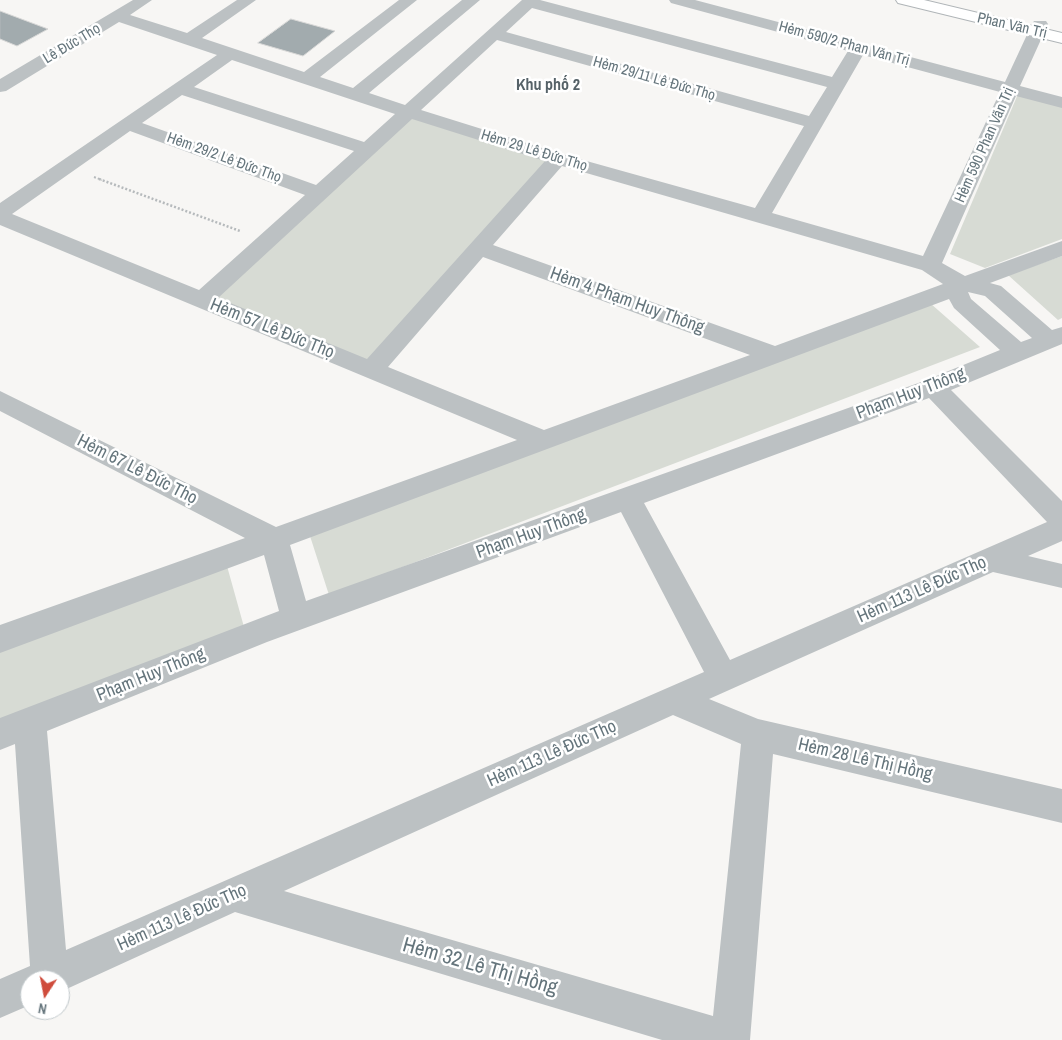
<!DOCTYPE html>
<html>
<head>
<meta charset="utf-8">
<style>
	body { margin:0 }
	#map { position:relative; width:1062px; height:1040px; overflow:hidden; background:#f7f6f4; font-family:"Archivo Narrow",sans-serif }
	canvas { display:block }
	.north { position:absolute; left:20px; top:970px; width:50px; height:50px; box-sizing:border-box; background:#fff; border:1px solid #c1c8cb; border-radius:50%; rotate:191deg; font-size:14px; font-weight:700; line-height:20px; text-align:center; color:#65757c }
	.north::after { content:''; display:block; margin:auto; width:18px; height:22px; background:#cf4c3c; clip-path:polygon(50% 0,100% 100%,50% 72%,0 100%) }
</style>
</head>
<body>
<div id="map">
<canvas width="1062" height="1040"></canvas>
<div class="north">N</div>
</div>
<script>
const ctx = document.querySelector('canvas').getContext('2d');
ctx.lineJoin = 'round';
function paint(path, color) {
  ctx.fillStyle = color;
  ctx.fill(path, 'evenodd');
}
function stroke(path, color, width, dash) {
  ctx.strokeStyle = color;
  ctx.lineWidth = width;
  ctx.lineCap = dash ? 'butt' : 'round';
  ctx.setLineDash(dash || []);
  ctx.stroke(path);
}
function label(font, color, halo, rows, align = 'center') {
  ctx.font = font + ' "Archivo Narrow",sans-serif';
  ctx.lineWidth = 5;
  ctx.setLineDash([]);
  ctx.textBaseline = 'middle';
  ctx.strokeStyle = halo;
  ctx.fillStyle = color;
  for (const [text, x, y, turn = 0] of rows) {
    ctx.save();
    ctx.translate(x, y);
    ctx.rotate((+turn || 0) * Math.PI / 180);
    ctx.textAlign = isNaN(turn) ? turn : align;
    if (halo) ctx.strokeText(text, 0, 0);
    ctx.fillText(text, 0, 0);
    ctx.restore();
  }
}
paint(new Path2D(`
	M1018,94L1062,106V239L985,268L950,254Z
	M408,112L558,159L371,370L202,300Z
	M1062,256V318L1058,320L1008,275Z
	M930,303L980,347L329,595L310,536Z
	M227,566L244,627L0,719V644Z`), '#d7dbd4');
const building = new Path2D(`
	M0,11L48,29L17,46L0,39Z
	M291,19L335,31L303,56L258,43Z`);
paint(building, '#a2abae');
stroke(building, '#d8d8d7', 1);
const major = new Path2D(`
	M896,0H924L1062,33V43L898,3Z`);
stroke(major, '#b0b5b8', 2);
stroke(new Path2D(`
	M94,177L102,180`), '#b6babc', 2, [2, 2]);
stroke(new Path2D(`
	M99,179L240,231`), '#b6babc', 2.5, [2, 2]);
paint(new Path2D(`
	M133,0H152L130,15L187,33L237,0H256L202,38L304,72L399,0H417L320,77L353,88L462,0H480L369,93L405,105L522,0H540L832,77L848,51L671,3L669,0H695L1005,82L1032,24L1034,21H1046L1048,24L1020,86L1062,97V108L1016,96L942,263L965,276L1062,241V256L990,283L1001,286L1052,330L1062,327V344L951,390L1062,501V541L1028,556L1062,564V588L993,572L709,699L758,719L1062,789V823L773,754L750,1040H662L235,912L60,992V980H30V1005L0,1018V979L30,966L15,744L0,750V718L279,611L264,555L0,653V625L245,538L0,411V391L276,527L517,440L0,225V203L217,55L119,22L6,91L0,92V79ZM532,8L827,87L809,116L506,32ZM497,40L804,126L755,208L565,155L421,110ZM863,55L1000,92L923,256L772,213ZM232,60L395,114L364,142L194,87ZM182,95L354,151L316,185L142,123ZM412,119L545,161L367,359L218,298ZM130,131L305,195L199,290L12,214ZM562,166L922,270L943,284L775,346L493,245ZM483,257L750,355L544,430L388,367ZM968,292L985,296L1032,338L1021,342L971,299ZM949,299L954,308L1000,350L924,381L306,601L290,545ZM929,398L1047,522L730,660L644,503ZM621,512L704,672L66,950L47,731L267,642ZM673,715L741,744L713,1016L284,891Z`), '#bcc1c3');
paint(major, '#fff');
label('15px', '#65757c', '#fff', [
	["Phan Văn Trị",1012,26,13],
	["Lê Đức Thọ",72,44,-31],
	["Hẻm 590/2 Phan Văn Trị",844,44,15],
	["Hẻm 29/11 Lê Đức Thọ",654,79,16],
	["Hẻm 590 Phan Văn Trị",985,145,-66],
	["Hẻm 29 Lê Đức Thọ",534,151,17],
	["Hẻm 29/2 Lê Đức Thọ",224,158,20]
]);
label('bold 16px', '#566268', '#fff', [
	["Khu phố 2",548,86]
]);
label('18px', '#65757c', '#fff', [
	["Hẻm 4 Phạm Huy Thông",627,301,20],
	["Hẻm 57 Lê Đức Thọ",272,329,22],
	["Phạm Huy Thông",911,394,-21],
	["Hẻm 67 Lê Đức Thọ",137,470,27],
	["Phạm Huy Thông",531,534,-20],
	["Hẻm 113 Lê Đức Thọ",922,590,-24],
	["Phạm Huy Thông",151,675,-22],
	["Hẻm 113 Lê Đức Thọ",552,754,-24],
	["Hẻm 28 Lê Thị Hồng",865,760,13],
	["Hẻm 113 Lê Đức Thọ",182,918,-24]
]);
label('21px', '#65757c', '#fff', [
	["Hẻm 32 Lê Thị Hồng",480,967,16]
]);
</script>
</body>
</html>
